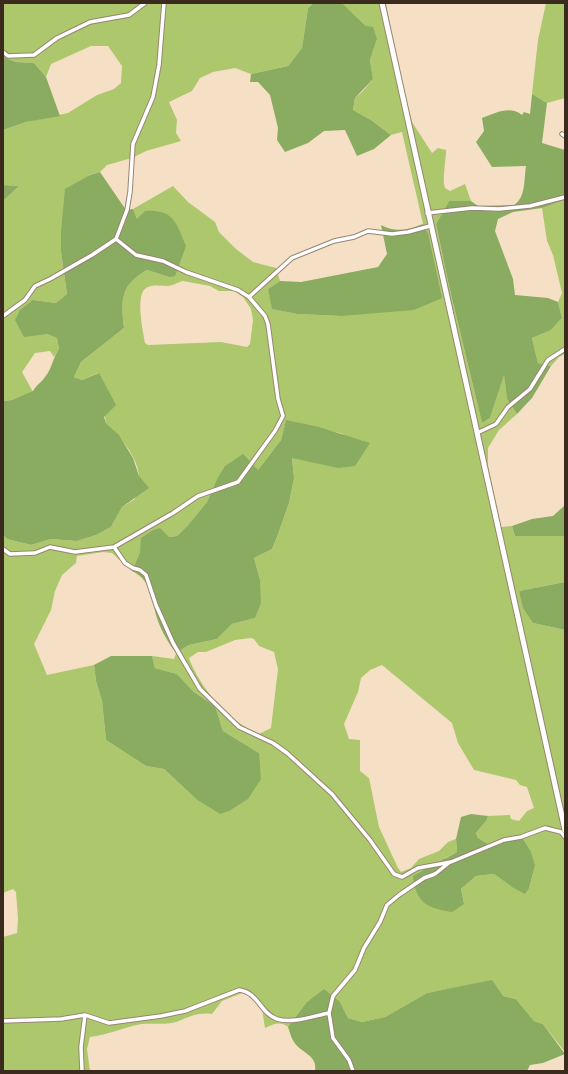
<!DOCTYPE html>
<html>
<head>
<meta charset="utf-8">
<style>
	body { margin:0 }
	#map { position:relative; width:568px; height:1074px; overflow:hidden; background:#f5e0c6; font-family:Delius,sans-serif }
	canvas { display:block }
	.frame { position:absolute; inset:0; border:4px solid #3b2a1e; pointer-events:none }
</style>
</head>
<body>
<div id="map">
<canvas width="568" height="1074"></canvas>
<div class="frame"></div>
</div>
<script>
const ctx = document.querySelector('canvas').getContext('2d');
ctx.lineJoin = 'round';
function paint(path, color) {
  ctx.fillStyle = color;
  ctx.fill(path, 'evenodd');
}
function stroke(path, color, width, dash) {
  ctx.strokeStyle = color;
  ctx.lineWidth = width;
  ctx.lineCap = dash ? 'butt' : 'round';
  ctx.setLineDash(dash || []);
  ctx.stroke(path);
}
paint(new Path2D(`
	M3,3H313L308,8L302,48L288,66L251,74L235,68L213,72L200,78L192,91L169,102L177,120L176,133L181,141L146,151L132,158L107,165L100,172L89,175L61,252L67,294L56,303L33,300L47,334L57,338L59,349L54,357L50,351L35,353L22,372L33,392L12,400L3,401V201L19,186L3,185V130L26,122L68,113L97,95L114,89L121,83L122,66L108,46H91L51,64L46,77L34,63L16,62L3,57Z
	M342,3H386L399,72L412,122L432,153L438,148L446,150C446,160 442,180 445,188L450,191L465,184L471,201H449L436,224L449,286L482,423L490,418L504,374L507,399L517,414L499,430L488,448V466L501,527L512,526L515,536H565V582L519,591L533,623L565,630V1052L543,1024L534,1021L516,999L503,996L454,988L427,993L385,1017L362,1022L348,1018L340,1002L306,1003L288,1027C280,1021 274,1024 265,1028L262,1009L245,992L222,1001L212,1014C197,1012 189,1017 176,1022C165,1025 152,1023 142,1024C124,1027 108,1035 90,1037L87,1049L90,1071H3V937L17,933L18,919L16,892L13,889L3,893V535L7,539L31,545L51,539L77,541L96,535L111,527L122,507L135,499C136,492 138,484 139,477C139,459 119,434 106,423L98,373L82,380L74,377L81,362L124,328C121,300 120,285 147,270L169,277L137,219L133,209L173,186L188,202L215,222L219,232L236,249L253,262L276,268L280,281L268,289L273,309L297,314L341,316L428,233L423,224L402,132L391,135L371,120L353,110L355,98L362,92L373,79L370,60L377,39L366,26ZM183,281L210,286L219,291H234L243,297L251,309L253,320L250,344L247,347L221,342L148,345L145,343C143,331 135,295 146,288C153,284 161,286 168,286C172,286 178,282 183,281ZM286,421L344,434L292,458L294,478L289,503L277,537L272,549L254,558L260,580L255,618L232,624L217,639L189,645L176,653L174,659L152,656L155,668L177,674L194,692L215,706L223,731L259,753L196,799L164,769L146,766L106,740L102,701L96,681L94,665L47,675L34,644L51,610L55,591L62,575L76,563L77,556L103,552L112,553L132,571L140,552L169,537L177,536L188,525L207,502L217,479L258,470L281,440ZM251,638L254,639L259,646L274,652L278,669L271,728L259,734C229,722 200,688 189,658L198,652H206L235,640ZM382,665L452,723L458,743L474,770L516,780L520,785L527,787L534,808L527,811L519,821L511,819L510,815L488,816L487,820L476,833L478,838L488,844L502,838L535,866L529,888L512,887L494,874L476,876L461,889L464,904L445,858L457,852L456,839L448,842L439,851L419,859L411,868L401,872L398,868L379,827L369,778L360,771V740L349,739L344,724L358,692L361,678L370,670Z
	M546,3H565V98L547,103L532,94L538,40Z
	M565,200V354L559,357L551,366L538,363L532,338L551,330L562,318L558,302L562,293L553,255L547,241L542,208Z`), '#adc76d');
paint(new Path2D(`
	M313,3H342L366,26L373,27L377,39L370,60L373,79L355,98L353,110L371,120L391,135L374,149L357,156L345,130L324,131L308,143L285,152L277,140L278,128L270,95L258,82H250L251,74L288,66L302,48L308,8Z
	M3,57L16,62L34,63L46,77L60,116L26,122L3,130Z
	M532,94L547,103L542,143L565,150V200L542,208L513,212L498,219L495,231L513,279L515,295L548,298L558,302L562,318L551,330L532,338L538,363L551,366L532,398L517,414L507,399L504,375L490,418L482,423L449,286L436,224L449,201H471L478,206L514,205C526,198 524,178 526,166L492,167L476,142L484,131L482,118C495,113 510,105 522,115L524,112L530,114Z
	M100,172L126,210L133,209L137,219L145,211C174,209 176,223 186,246L175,276L169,277L147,270C120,285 121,300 124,328L81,362L74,377L82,380L99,373L116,405L104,417L106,423L119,435L133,458L139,476L149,488L122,507L111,527L96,535L77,541L51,539L31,545L7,539L3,535V401L12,400L33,391C37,384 41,383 45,377C52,369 53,357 59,349L57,338L47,334L24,337L15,320L20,310L33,300L56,303L67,294L61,252V232L65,189L90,175Z
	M3,185L19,186L3,201Z
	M423,224L428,233L442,298L414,310L341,316L297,314L272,309L268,289L280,281L301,282L378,267L387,254L381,225C396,233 408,230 423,224Z
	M286,420L319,427L370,443L355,466L338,468L292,458L294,478L289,503L277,537L272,549L254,558L260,580L261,603L255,618L232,624L217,639L189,645L176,653C169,644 162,632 158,621C151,601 153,581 132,571L140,552L141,538L153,530L160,528L169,537L177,536L188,525L207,502L217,479L225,466L243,454L258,470L281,440Z
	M565,491V536H515L512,526L532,519L553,516L564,506Z
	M565,582V630L533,623L523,608L519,591Z
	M111,656H152L155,668L177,674L194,692L215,706L223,731L259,753L261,779L248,799L229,811L220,814L196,799L164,769L146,766L106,740L102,701L96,681L94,665Z
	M471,814L488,816L487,820L476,833L478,838L488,844L502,838L523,839L531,852L535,866L529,888L525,894L512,887L494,874L476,876L461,889L464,904L452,912C427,908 416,903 413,876L457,852L456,839L461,817Z
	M492,980L503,996L516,999L534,1021L543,1024L565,1054L543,1063L530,1065L527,1071H315C318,1055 301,1053 294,1042C291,1038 290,1032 288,1027L306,1003L324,989L340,1002L348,1018L362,1022L385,1017L427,993Z`), '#8aac60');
const street = new Path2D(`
	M3,52L8,56L34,55L57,38L90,22L129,15L145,3
	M562,134L565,136
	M427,213L472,208L499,209L530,206L565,197
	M249,297L292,258L334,241L354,237L368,231L392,234L408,232L430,226
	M3,316L25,300L35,286L50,279L92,255L116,239L127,210L130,192L133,144L153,97L159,65L164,3
	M477,433L496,424L508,407L530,389L548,360L565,349
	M114,547L173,513L198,496L238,482L275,431L283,416L278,399L268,324L265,316L249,297L238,290L186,272L163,261L136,255L116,239
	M3,549L10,554L35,553L50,547L75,552L114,547L125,563L133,568L140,570L146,575L156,605L173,643L200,689L239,727L273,743L287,753L332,794L370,840L394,874L402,877L418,868L451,862L504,840L521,837L545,828L561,832L565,837
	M3,1021L61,1019L85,1015L109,1023L161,1016L185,1011L239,990C258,992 260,1013 277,1019C293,1024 313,1016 329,1013
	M82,1071L81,1047L85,1015
	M353,1071L349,1060L333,1038L329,1013L333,996L355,970L364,948L380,922L387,905L399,895L424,878L435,874L450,862`);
const secondary = new Path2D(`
	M382,3L565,830`);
stroke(street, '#988572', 5.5);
stroke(secondary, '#988572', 7);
stroke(street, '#fff', 3.5);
stroke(secondary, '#fff', 5);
</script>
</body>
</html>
